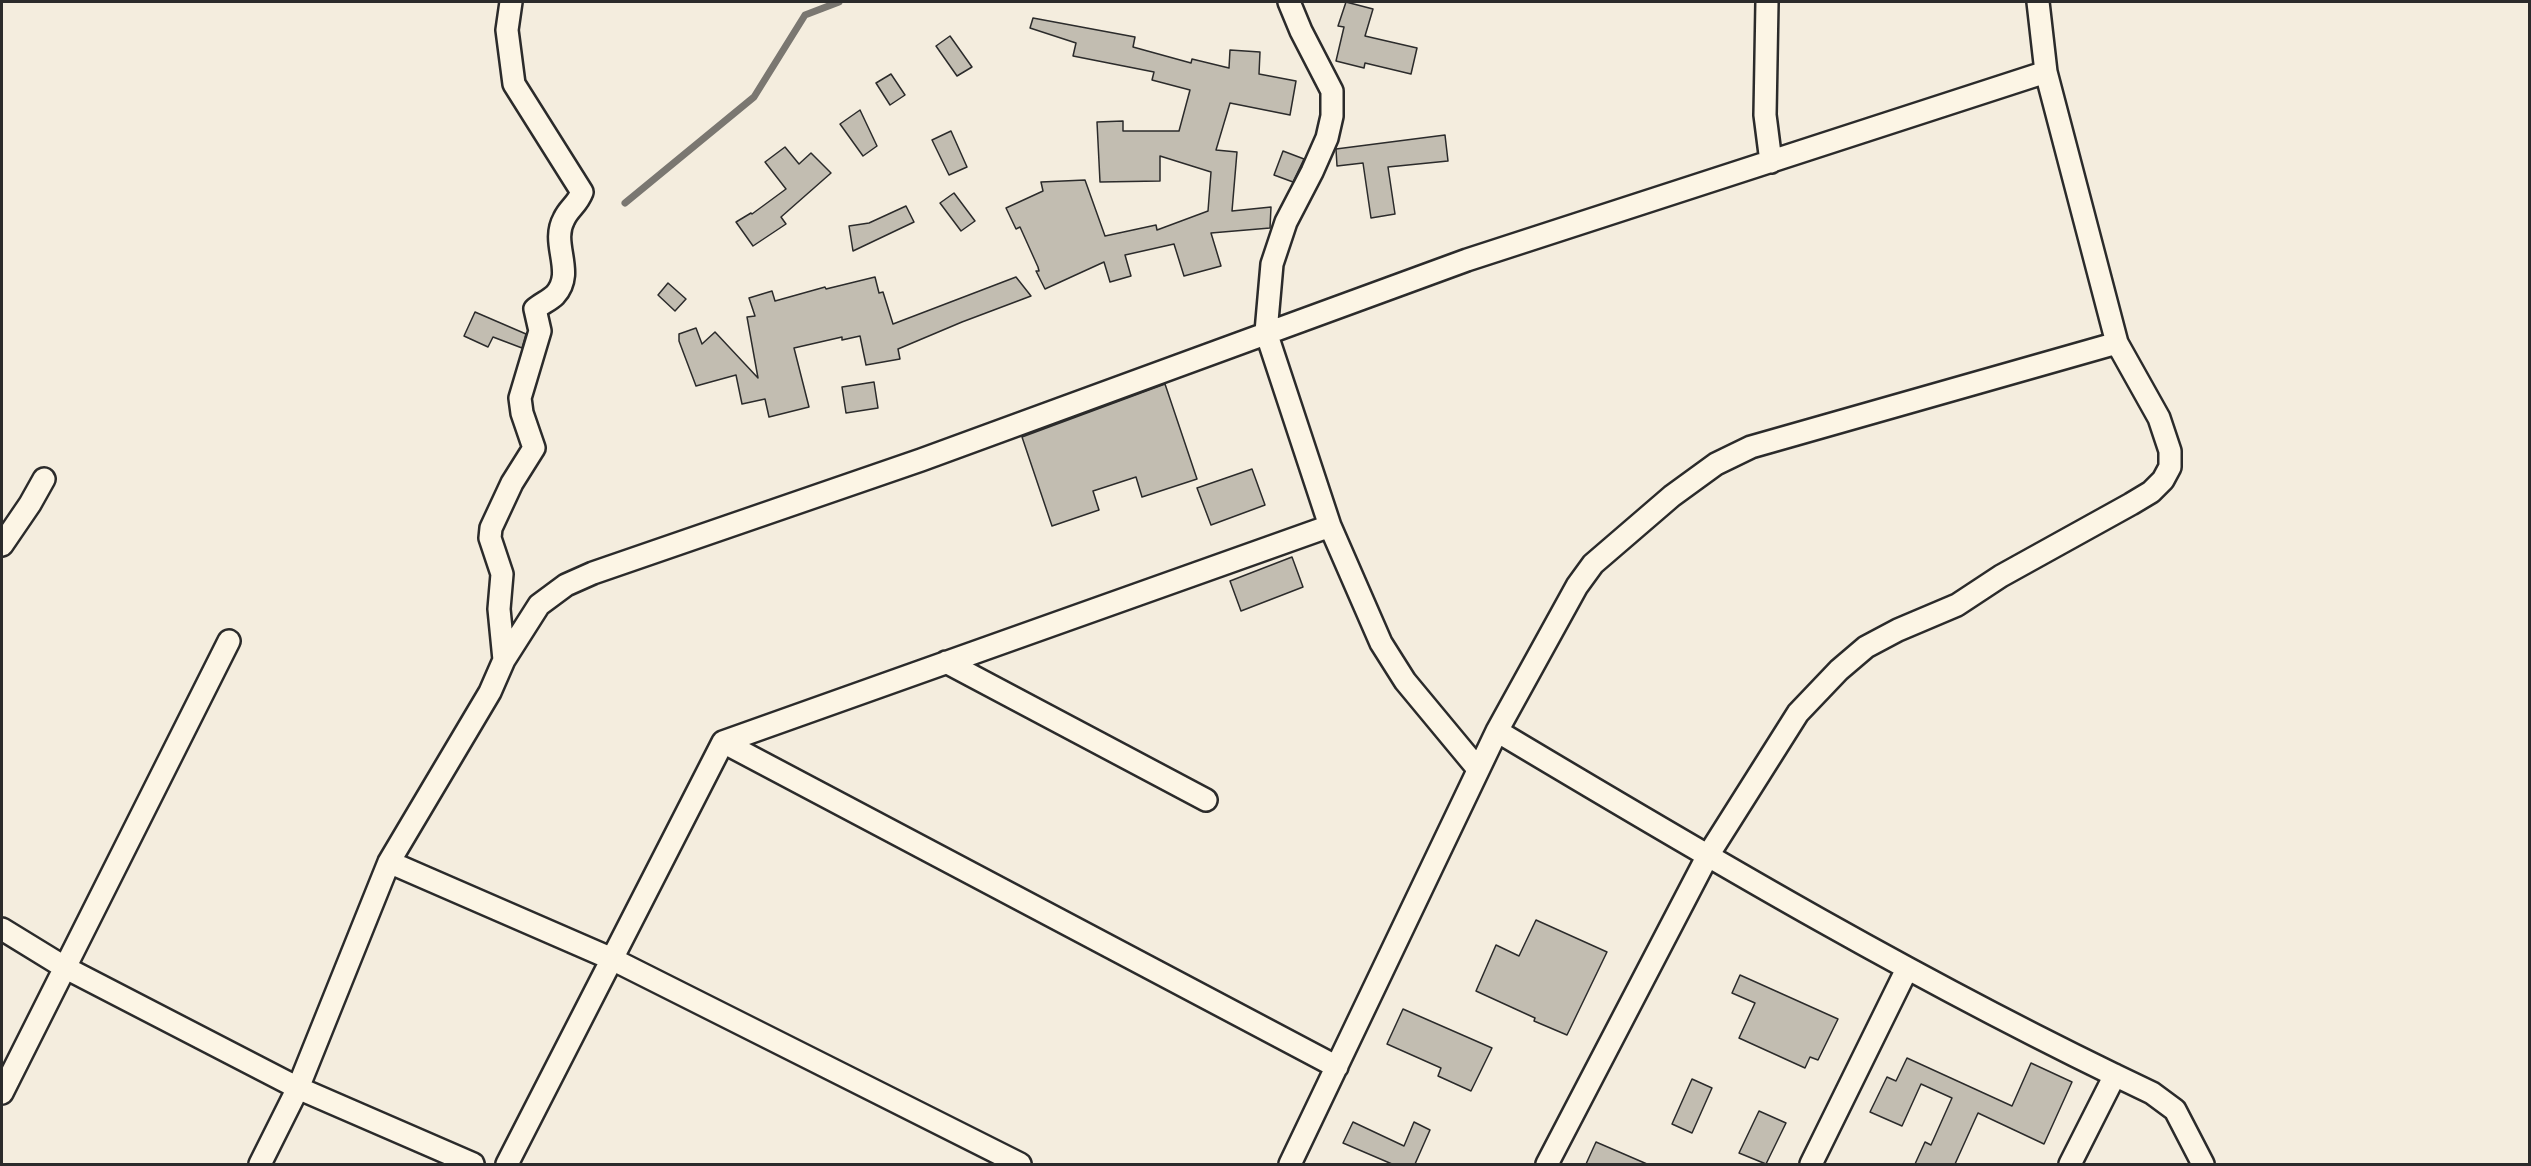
<!DOCTYPE html>
<html>
<head>
<meta charset="utf-8">
<style>
	body { margin:0 }
	#map { position:relative; width:2531px; height:1166px; overflow:hidden; background:#f4edde; font-family:Mynerve,sans-serif }
	canvas { display:block }
	.frame { position:absolute; inset:0; border:3px solid #2b2b2b; pointer-events:none }
</style>
</head>
<body>
<div id="map">
<canvas width="2531" height="1166"></canvas>
<div class="frame"></div>
</div>
<script>
const ctx = document.querySelector('canvas').getContext('2d');
ctx.lineJoin = 'round';
function stroke(path, color, width, dash) {
  ctx.strokeStyle = color;
  ctx.lineWidth = width;
  ctx.lineCap = dash ? 'butt' : 'round';
  ctx.setLineDash(dash || []);
  ctx.stroke(path);
}
function paint(path, color) {
  ctx.fillStyle = color;
  ctx.fill(path, 'evenodd');
}
stroke(new Path2D(`
	M625,203L754,97L805,15L839,2`), '#7a7771', 7);
const building = new Path2D(`
	M1346,2L1373,9L1365,36L1417,48L1411,74L1365,63L1364,68L1336,61L1344,27L1338,26Z
	M1033,18L1135,37L1133,47L1191,63L1192,59L1229,68L1230,50L1260,52L1259,74L1296,81L1290,115L1230,103L1216,150L1237,152L1232,211L1271,207L1270,228L1211,233L1221,266L1184,276L1174,244L1125,255L1131,276L1110,282L1104,262L1045,289L1036,271H1039L1038,267L1020,227L1016,229L1006,208L1043,191L1041,182L1085,180L1105,236L1156,225L1157,230L1208,211L1211,172L1160,156V181L1100,182L1097,122L1123,121V131H1179L1190,90L1152,80L1154,72L1073,56L1076,43L1030,28Z
	M950,36L972,67L957,76L936,46Z
	M891,74L905,95L890,105L876,83Z
	M860,110L877,146L863,156L840,124Z
	M951,131L967,167L949,175L932,140Z
	M1445,135L1448,161L1388,167L1395,214L1371,218L1363,163L1337,166L1336,149Z
	M785,147L799,164L811,153L831,173L781,217L786,224L753,246L736,222L751,213L752,214L786,189L765,162Z
	M1283,151L1304,159L1293,182L1274,175Z
	M954,193L975,221L961,231L940,203Z
	M906,206L914,222L853,251L849,226L869,223Z
	M875,277L879,293L883,292L893,324L1016,277L1031,296L962,322L898,349L900,359L866,365L860,336L842,340V337L794,348L809,407L769,417L765,399L742,404L736,375L696,386L679,341V334L696,328L702,344L715,332L758,378L747,317L755,316L749,298L772,291L775,301L825,287L826,289Z
	M668,283L686,299L675,311L658,295Z
	M475,312L526,334L522,348L493,337L488,347L464,336Z
	M874,382L878,408L846,413L842,387Z
	M1165,384L1197,479L1142,497L1136,477L1093,491L1099,510L1052,526L1022,437Z
	M1252,469L1265,505L1211,525L1197,488Z
	M1292,557L1303,587L1241,611L1230,581Z
	M1536,920L1607,952L1567,1035L1534,1021L1535,1018L1476,991L1496,945L1519,956Z
	M1740,975L1838,1019L1818,1060L1810,1057L1805,1068L1739,1038L1755,1003L1732,993Z
	M1403,1009L1492,1048L1471,1091L1438,1076L1441,1068L1387,1044Z
	M1907,1058L2012,1106L2031,1063L2072,1082L2044,1144L1978,1113L1955,1164H1915L1925,1142L1931,1145L1952,1098L1921,1084L1902,1126L1870,1112L1887,1077L1896,1081Z
	M1692,1079L1712,1088L1692,1133L1672,1124Z
	M1759,1111L1786,1123L1766,1164L1739,1153Z
	M1353,1122L1404,1146L1414,1122L1430,1130L1415,1164H1392L1343,1143Z
	M1596,1142L1647,1164H1586Z`);
paint(building, '#c2bdb1');
stroke(building, '#2b2b2b', 1.5);
const minor = new Path2D(`
	M1289,2L1301,31L1332,91V116L1327,138L1312,172L1286,222L1272,264L1266,332L1330,526L1381,643L1405,681L1478,769
	M1767,2L1765,115L1771,162
	M2,545L30,504L44,479
	M504,660L499,609L502,574L490,538L491,528L512,483L534,448L522,413L520,398L540,331L535,309C541,304 550,300 555,295C576,272 550,244 564,219C569,208 577,205 582,192L514,84L507,30L511,2
	M946,662L1206,800
	M1497,731C1711,859 1926,986 2152,1093L2175,1110L2203,1164
	M723,742L1337,1067
	M389,862L612,959L1020,1164
	M2,929L64,967L298,1088L473,1164
	M2,1093L229,641
	M260,1164L298,1088L389,862L490,692L504,660L539,605L566,585L593,573L921,460L1467,260L2046,72
	M507,1164L723,742L1330,526
	M1290,1164L1497,731L1577,586L1593,564L1672,496L1716,464L1751,447L2117,343
	M1547,1164L1707,857L1798,713L1839,670L1866,647L1898,630L1957,605L2001,576L2131,504L2151,492L2163,480L2170,467V451L2159,418L2117,343L2046,72L2038,2
	M1811,1164L1907,969
	M2070,1164L2115,1075`);
stroke(minor, '#2b2b2b', 26);
stroke(minor, '#fcf5e5', 21);
</script>
</body>
</html>
